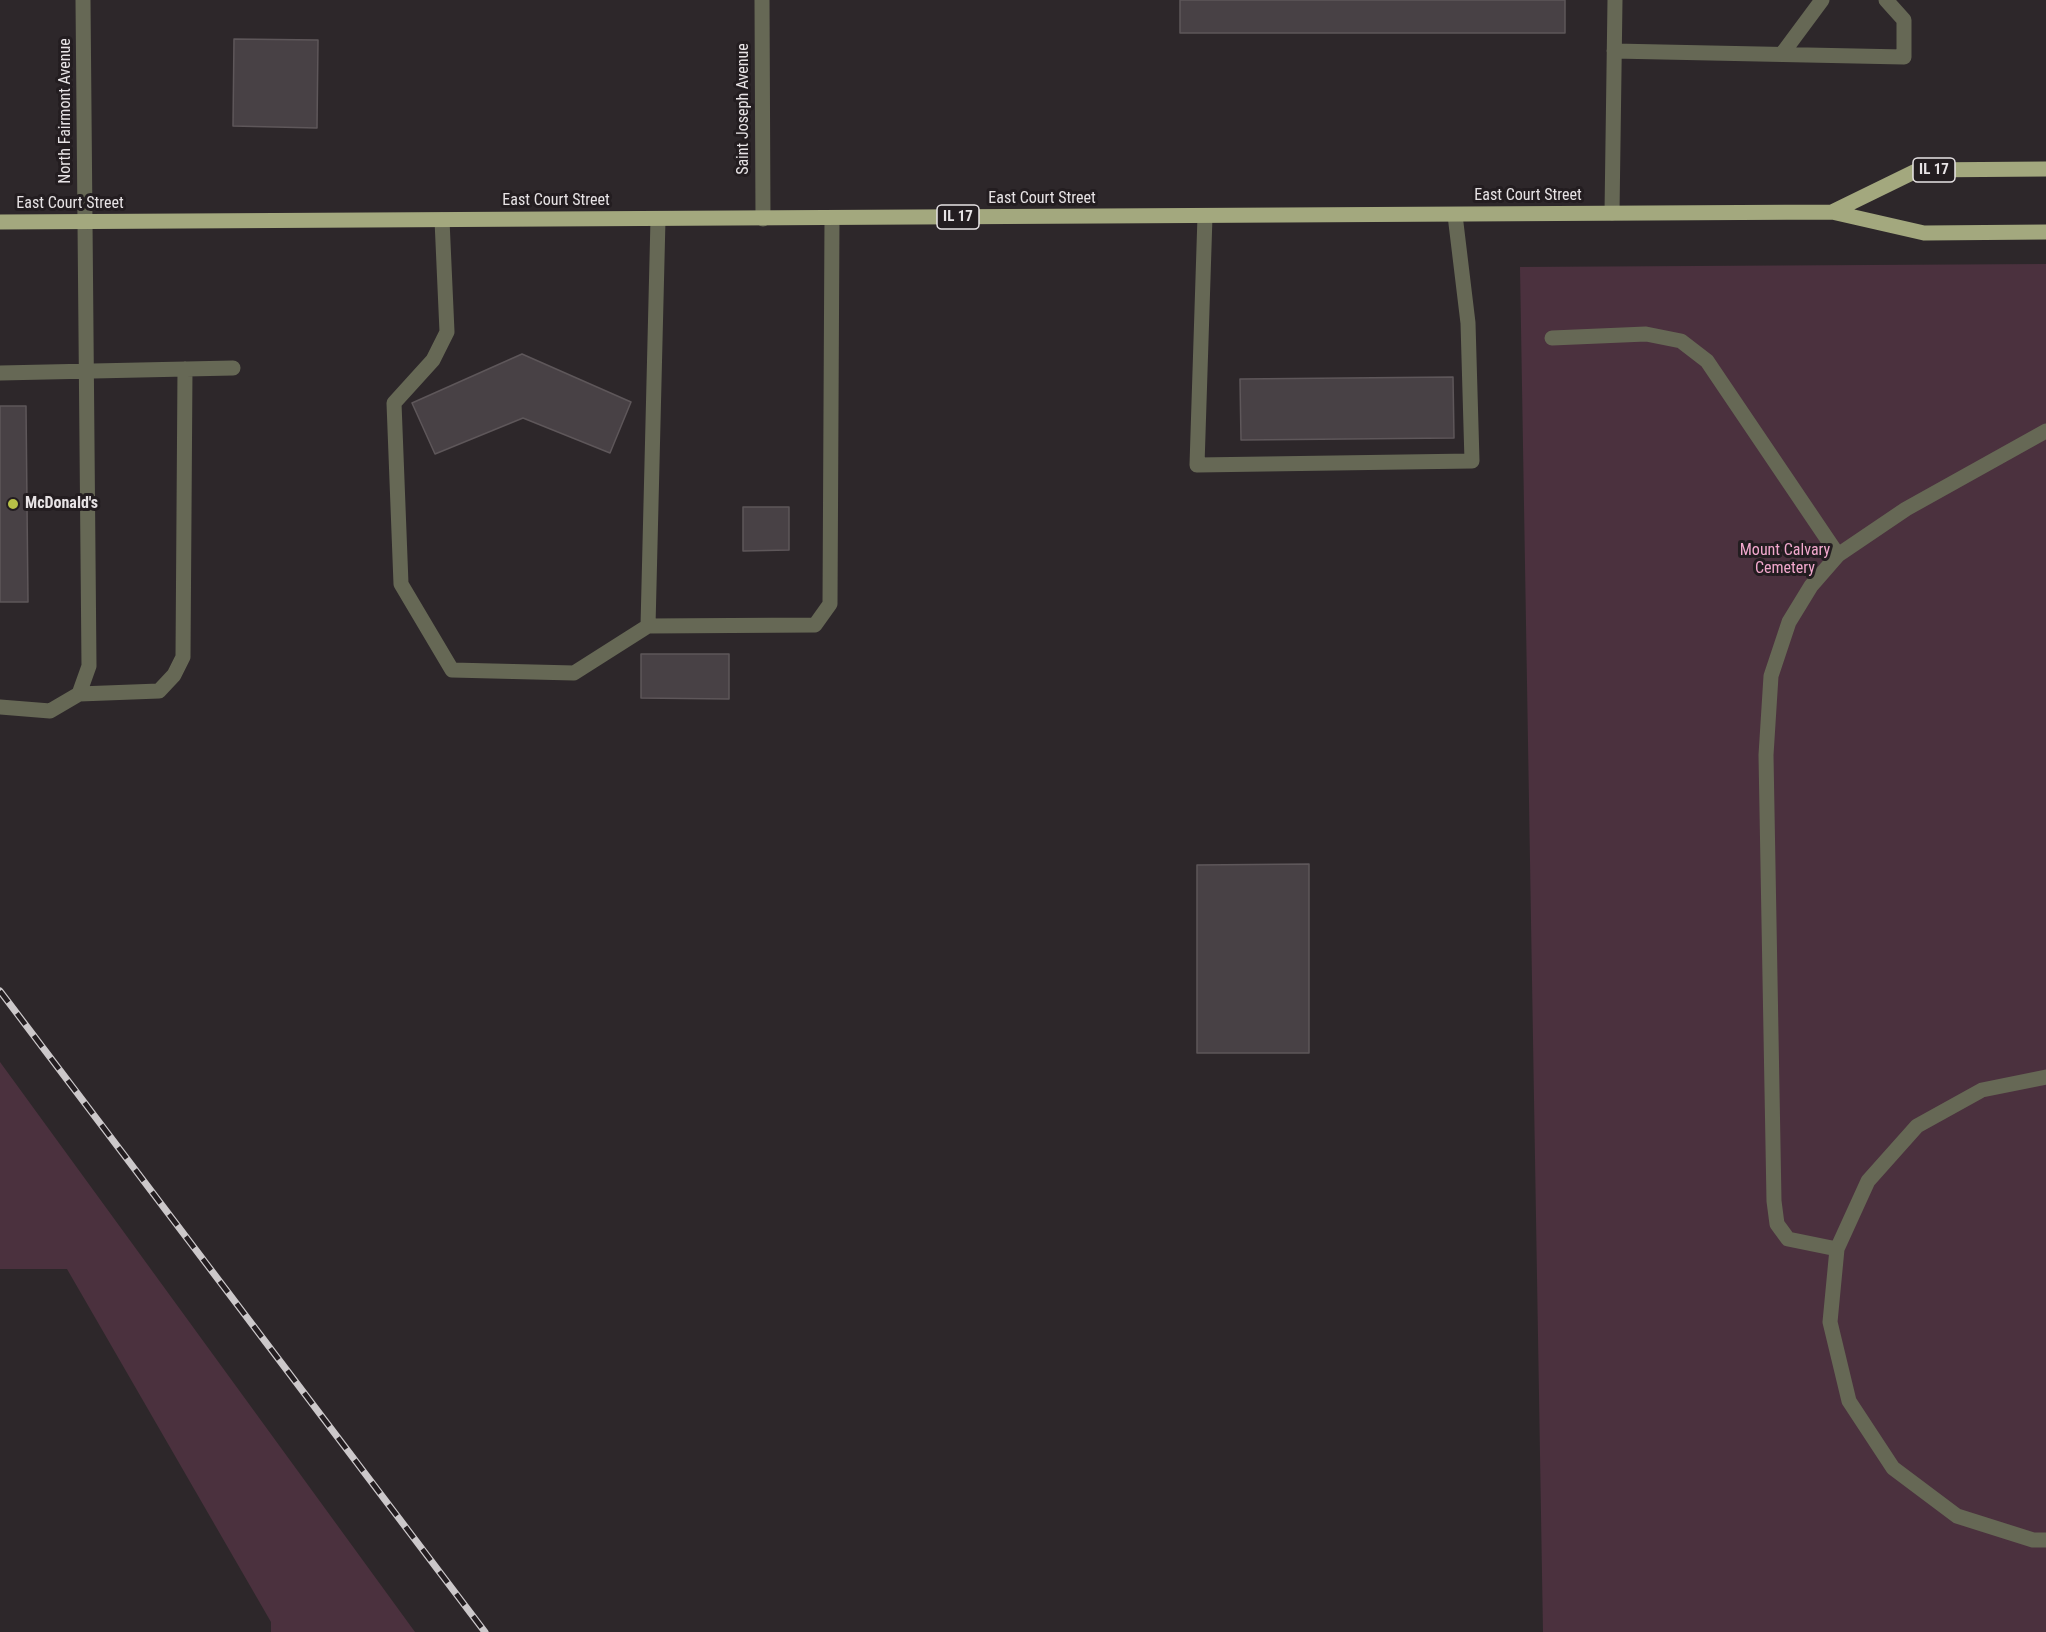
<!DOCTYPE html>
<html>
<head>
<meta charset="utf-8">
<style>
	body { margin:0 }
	canvas { display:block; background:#2d272a }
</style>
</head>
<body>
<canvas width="2046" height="1632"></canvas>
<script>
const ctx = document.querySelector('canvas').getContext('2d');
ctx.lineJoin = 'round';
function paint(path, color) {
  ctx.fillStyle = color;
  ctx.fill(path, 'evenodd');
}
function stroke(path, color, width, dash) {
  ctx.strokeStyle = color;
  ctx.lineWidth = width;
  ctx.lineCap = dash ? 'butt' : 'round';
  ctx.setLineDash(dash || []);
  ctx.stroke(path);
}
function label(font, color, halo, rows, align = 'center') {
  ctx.font = font + ' "Roboto Condensed",sans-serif';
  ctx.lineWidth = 6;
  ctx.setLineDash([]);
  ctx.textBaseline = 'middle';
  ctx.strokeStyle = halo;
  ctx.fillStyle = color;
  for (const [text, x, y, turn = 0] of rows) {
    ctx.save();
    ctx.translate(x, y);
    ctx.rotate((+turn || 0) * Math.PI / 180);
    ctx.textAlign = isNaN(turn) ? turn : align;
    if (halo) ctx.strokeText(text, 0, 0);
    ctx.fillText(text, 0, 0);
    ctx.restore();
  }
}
paint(new Path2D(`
	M2046,264V1632H1543L1520,267Z
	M0,1062L415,1632H271V1622L67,1269H0Z`), '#4b313e');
const building = new Path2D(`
	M1180,0H1565V33H1180Z
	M234,39L318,40L317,128L233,126Z
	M522,354L631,402L610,453L523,418L435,454L412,403Z
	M1453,377L1454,438L1241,440L1240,379Z
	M0,406H26L28,602H0Z
	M743,507H789V550L743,551Z
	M641,654H729V699L641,698Z
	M1309,864V1053H1197V865Z`);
paint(building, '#484145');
stroke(building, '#5e575a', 1.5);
stroke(new Path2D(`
	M1614,51L1904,57V20L1886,0
	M1782,54L1822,0
	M1612,213L1615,0
	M1205,216L1197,465L1472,461L1468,323L1455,215
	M442,220L447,332L433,360L394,403L401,584L452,670L574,673L648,626L658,219
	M1552,338L1646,334L1681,341L1707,361L1838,555
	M0,373L233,368
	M648,626L815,625L830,604L832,218
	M79,694L159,691L174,675L183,657L185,369
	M0,707L50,711L79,694L89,666L85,222
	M2046,1077L1982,1090L1917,1126L1868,1181L1837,1249L1830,1322L1849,1401L1893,1468L1957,1516L2033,1540H2046
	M1837,1249L1788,1239L1777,1224L1774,1201L1766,755L1771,676L1789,622L1811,586L1838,555L1906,509L2046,431`), '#666855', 15);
stroke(new Path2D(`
	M83,0L85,222
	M762,0L763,219`), '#666855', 15);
stroke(new Path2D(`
	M1832,212L1918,170L2046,169
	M0,222L1832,212L1924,233L2046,232`), '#a3a87e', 15);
const rail = new Path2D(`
	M0,991L485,1632`);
stroke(rail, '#ccc8ca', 7);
stroke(rail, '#231d20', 4.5, [14]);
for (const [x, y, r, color] of [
	[13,504,6,"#b8c147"]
]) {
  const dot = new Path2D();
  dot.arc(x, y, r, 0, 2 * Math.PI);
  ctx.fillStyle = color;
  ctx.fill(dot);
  stroke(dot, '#231d20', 2);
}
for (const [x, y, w] of [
	[1934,170,42],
	[958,217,42]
]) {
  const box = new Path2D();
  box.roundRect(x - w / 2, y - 12, w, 24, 4.5);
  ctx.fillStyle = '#231d20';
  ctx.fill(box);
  stroke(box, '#e7e3e5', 1.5);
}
label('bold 15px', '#e7e3e5', null, [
	["IL 17",1934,170],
	["IL 17",958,217]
]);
label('16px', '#e7e3e5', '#231d20', [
	["Saint Joseph Avenue",744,109,-90],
	["North Fairmont Avenue",66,111,-90],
	["East Court Street",1528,196],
	["East Court Street",1042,199],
	["East Court Street",556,201],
	["East Court Street",70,204]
]);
label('bold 16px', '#e7e3e5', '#231d20', [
	["McDonald's",25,504]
], 'left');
label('16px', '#f2a8cd', '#231d20', [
	["Mount Calvary",1785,551],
	["Cemetery",1785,569]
]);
</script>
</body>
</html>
